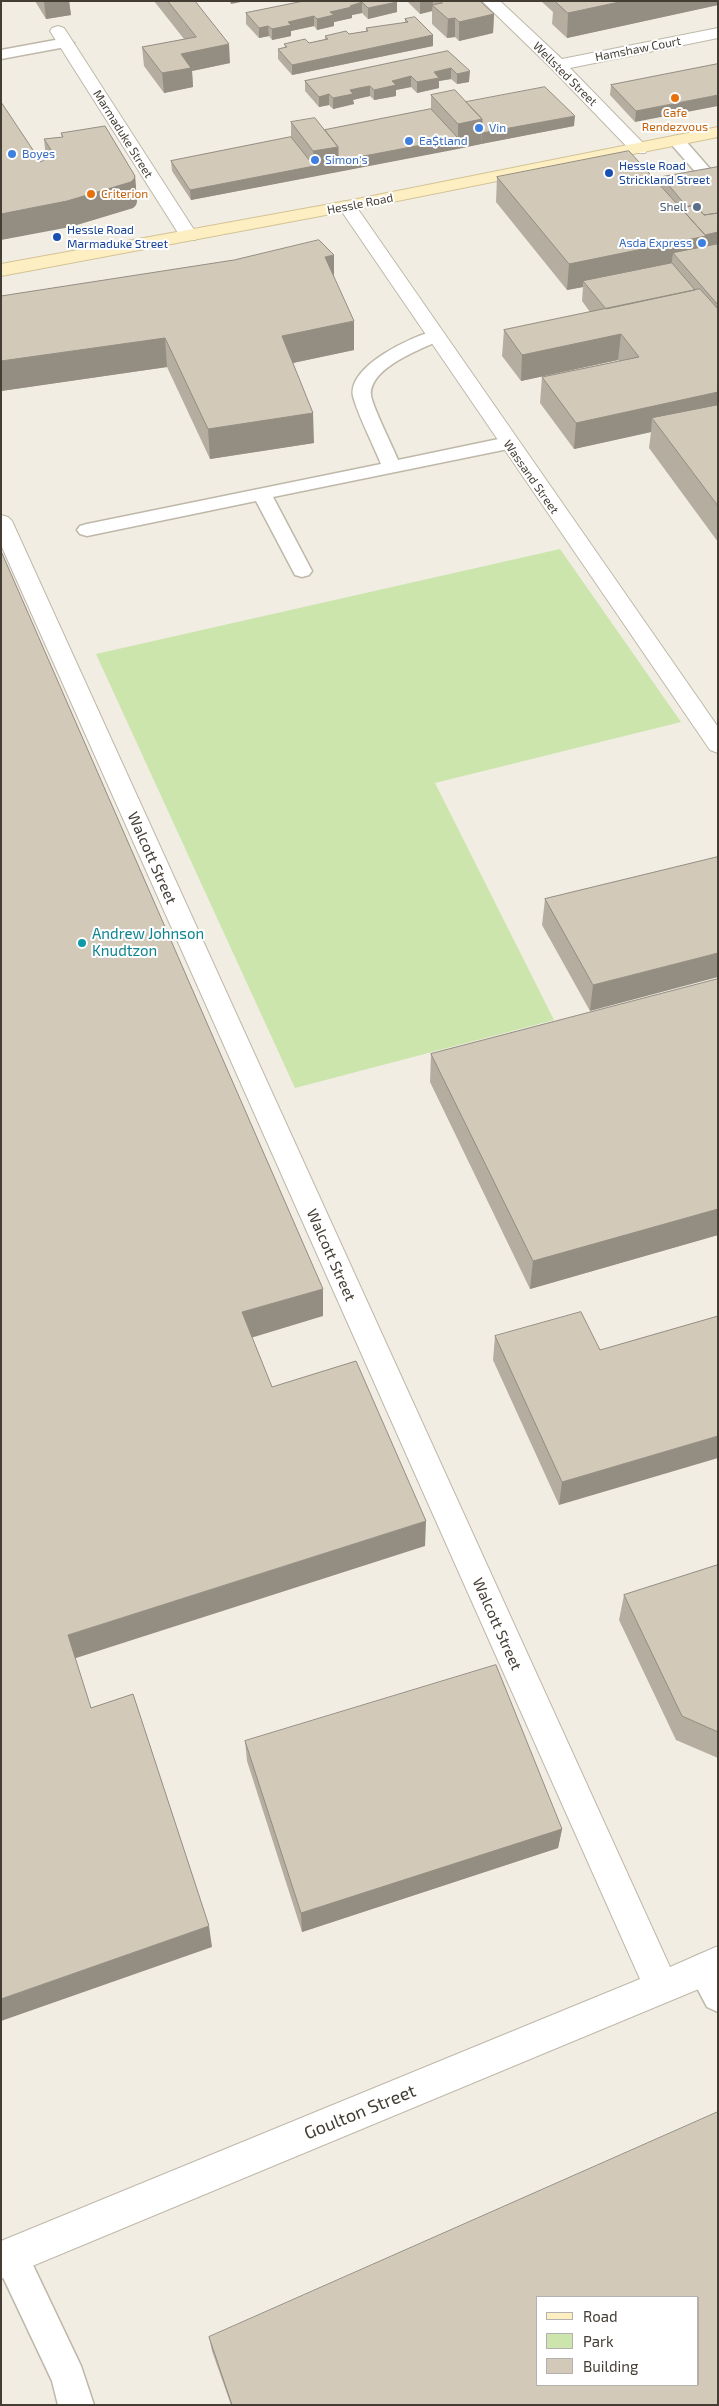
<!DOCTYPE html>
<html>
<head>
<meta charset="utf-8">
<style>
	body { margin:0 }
	#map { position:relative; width:719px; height:2406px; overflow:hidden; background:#f1ede3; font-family:"Exo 2",sans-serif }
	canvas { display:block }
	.frame { position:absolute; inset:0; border:2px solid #433d34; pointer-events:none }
	.legend { position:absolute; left:536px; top:2296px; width:162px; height:90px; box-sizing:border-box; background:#fff; border:1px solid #b4b1ae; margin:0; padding:6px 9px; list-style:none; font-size:15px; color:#433d34 }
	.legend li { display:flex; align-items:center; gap:10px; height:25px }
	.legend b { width:25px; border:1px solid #b4b1ae }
</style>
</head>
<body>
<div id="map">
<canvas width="719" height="2406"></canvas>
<div class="frame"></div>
<ul class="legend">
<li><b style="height:6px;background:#fdefc2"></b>Road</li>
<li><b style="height:14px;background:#cbe5ac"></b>Park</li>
<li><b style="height:14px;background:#d2c9b9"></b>Building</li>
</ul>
</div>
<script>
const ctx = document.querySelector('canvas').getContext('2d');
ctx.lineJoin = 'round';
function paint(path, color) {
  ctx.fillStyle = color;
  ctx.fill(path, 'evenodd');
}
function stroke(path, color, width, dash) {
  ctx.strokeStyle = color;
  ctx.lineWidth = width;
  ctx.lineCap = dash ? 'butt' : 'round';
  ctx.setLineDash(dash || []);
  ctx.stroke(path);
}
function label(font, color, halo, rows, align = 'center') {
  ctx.font = font + ' "Exo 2",sans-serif';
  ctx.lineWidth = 4;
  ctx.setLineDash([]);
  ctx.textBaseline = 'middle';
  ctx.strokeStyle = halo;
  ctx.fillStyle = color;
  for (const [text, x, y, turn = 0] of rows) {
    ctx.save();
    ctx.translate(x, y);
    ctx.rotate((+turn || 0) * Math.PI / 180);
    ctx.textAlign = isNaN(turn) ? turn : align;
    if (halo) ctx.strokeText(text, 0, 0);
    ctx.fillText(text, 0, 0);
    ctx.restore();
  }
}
paint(new Path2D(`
	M560,549L681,722L435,783L554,1020L295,1088L96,654Z`), '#cbe5ac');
const lane = new Path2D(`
	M66,38L74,43L71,46L1,59V50Z
	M677,136L683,138L718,178V193L712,191L671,144L669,141L671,138Z
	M435,331L441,332L444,336L441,340C421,349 369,368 371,395C372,406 393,447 398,460L508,437L515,439L517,443L515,447L508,449L273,497L312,571L309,575L302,577L295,575L256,501L87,536L80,534L77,530L80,526L87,524L381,464C374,446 357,413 353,396C348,366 412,336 435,331Z
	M703,1953L714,1958L718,1964V2012L707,2007L687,1969L692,1958Z
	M11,2239L23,2244L81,2366L94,2405H58L52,2381L1,2273V2243Z`);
const street = new Path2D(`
	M482,1H500L562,59L718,28V38L570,68L645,145L648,149L645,153H633L552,69Z
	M58,26L64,28L66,31L198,236L195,240H183L180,236L50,31L52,28Z
	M347,201L353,202L718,727V753L710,750L338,206L341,202Z
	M1,515L8,517L12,521L670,1967L718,1946V1981L1,2279V2241L640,1979L1,545Z`);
const secondary = new Path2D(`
	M718,127V137L347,211L1,276V264L347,201Z`);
stroke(lane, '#bfb8a9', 3);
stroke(street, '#bfb8a9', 2);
stroke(secondary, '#d4c396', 2);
paint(lane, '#fff');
paint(street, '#fff');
paint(secondary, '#fdefc2');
paint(new Path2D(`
	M35,1H69L71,15L46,19Z
	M154,1H195L230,63L192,71L193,87L164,93L144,66L142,47L184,39Z
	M304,1L397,2V12L368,19L362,13L352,15V18L334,22V26L317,30L314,26L291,31V36L272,40L269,36L259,38L246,24V13Z
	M407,1H480L494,14L493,33L459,41L455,37L447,38L432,24V11L420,14Z
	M541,1H718V5L567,38L552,24L553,12Z
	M405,19L433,35V46L292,75L278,59V49L285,47L284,44L309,43L325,39V36L349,34L366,31V28L405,23Z
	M448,51L469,82L457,84L451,79L439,81V88L417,93L411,87L396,90V96L374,100L370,96L359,98L353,100L354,104L333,109L329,105L319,107L305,91V81Z
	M718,64L635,122L610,95L611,85Z
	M431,95L574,126L191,200L172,171L171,161L291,137V122L325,130L431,109Z
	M61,133L135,176L137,201L136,205L133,208L70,227L41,162L46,158L44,139L62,137Z
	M718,167V542L649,448L651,432L574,449L540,403L542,377L619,361L618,360L521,381L502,356L504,330L590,312L582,301L583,287L567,290L496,202L497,177L661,186L662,177Z
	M334,278L354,350L293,363L314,443L210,459L167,367L1,391V296Z
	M718,857L590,1011L542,925L545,899Z
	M718,979V1235L530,1289L430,1082L431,1054Z
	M495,1336L600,1350L559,1505L493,1360Z
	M718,1565V1758L676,1740L619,1620L624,1595Z
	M245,1741L562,1829L558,1848L302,1932L247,1761Z
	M209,2337L718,2405H231L212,2351Z`), '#b5ad9f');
paint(new Path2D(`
	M44,1H69L71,15L46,19Z
	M230,1H246L231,4Z
	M420,1H433L432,11L420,14Z
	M624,1H718V5L567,38L568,13Z
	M362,2V13L352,15V18L334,22V26L317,30V19L330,12Z
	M397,2V12L368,19V8Z
	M494,14L493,33L459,41V22Z
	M314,16V26L291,31V36L272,40V29L288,22Z
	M455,18V37L447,38L448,19Z
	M268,26L269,36L259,38V28Z
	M433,35V46L292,75V65Z
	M229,44L230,63L192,71L193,87L164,93L162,73L181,54Z
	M451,68V79L439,81V88L417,93V82L434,72Z
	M470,71L469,82L457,84V74Z
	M411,76V87L396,90V96L374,100V90L392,81Z
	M370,86V96L353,100L354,104L333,109V98L350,90Z
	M329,94V105L319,107V97Z
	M718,95V106L635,122L636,111Z
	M575,116L574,126L481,144L482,133Z
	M482,119L481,144L458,149V124Z
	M458,138V149L338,172V161Z
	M338,147V172L191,200L190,190L314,166L313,151Z
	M135,176L137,201L136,205L133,208L70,227L1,240V214Z
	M718,232V251L673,253L671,268L583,281V287L567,290L569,264Z
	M334,255V284L325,257Z
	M354,321V350L283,365L282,336Z
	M621,334L618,360L521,381L522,355Z
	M165,338L167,367L1,391V361Z
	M718,392V417L652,418L651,432L574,449L576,423Z
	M313,413L314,443L210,459L208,429Z
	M718,953V977L590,1011L593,985Z
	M718,1209V1235L530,1289L533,1261Z
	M323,1289V1316L244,1340L242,1312Z
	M718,1436V1458L559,1505L562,1482Z
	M426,1521L425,1546L73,1659L68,1635Z
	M562,1829L558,1848L302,1932L301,1913Z
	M209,1926L212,1947L1,2021V1999Z`), '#938d82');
const building = new Path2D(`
	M168,1H195L229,44L181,54L191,68L162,73L142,47L196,37Z
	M304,1H396L397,2L368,8L362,2L350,6L352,7L330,12L334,15L317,19L314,16L288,22L291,25L272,29L268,26L259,28L246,13Z
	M440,1H480L494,14L459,22L455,18L448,19L432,5L442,3Z
	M555,1H624L568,13Z
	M415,17L433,35L292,65L278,49L287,47L284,44L305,39L309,43L328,39L325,36L346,31L349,34L368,31L366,28L408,22L405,19Z
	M448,51L470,71L457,74L451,68L434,72L439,78L417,82L411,76L392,81L396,85L374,90L370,86L359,88L350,90L353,94L333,98L329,94L319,97L305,81Z
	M718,64V95L636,111L611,85Z
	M545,87L575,116L482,133V119L466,102Z
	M455,90L482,119L458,124L431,95Z
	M1,102L41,162L53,153L44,139L63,137L61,133L105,126L135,176L134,179L131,182L67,201L1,214Z
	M431,109L458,138L338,161V147L325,130Z
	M315,118L338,147L313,151L291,122Z
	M291,137L314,166L190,190L171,161Z
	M629,151L706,236L569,264L497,177Z
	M718,167V213L704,215L695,205L687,207L662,177Z
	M695,205L704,215L718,213V232L705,235L681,208Z
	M319,240L334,255L325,257L354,321L282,336L313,413L208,429L165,338L1,361V296L234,260Z
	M718,244V305L673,253Z
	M672,263L695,290L606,309L583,281Z
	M700,289L718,309V392L576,423L542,377L639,357L621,334L522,355L504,330Z
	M718,405V506L652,418Z
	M1,551L323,1289L242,1312L272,1387L356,1361L426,1521L68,1635L91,1708L133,1694L209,1926L1,1999Z
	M718,857V953L593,985L545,899Z
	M718,979V1209L533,1261L431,1054Z
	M581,1312L600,1350L718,1316V1436L562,1482L495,1336Z
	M718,1565V1732L682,1716L624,1595Z
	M496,1665L562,1829L301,1913L245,1741Z
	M718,2112V2405H232L209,2337ZM538,2297H698V2385H538Z`);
paint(building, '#d2c9b9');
stroke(building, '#938d82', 1);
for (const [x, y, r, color] of [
	[675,98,5,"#e8710a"],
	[479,128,5,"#3f7fe0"],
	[409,141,5,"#3f7fe0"],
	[12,154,5,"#3f7fe0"],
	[315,160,5,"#3f7fe0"],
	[609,173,5,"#1a4fb4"],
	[91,194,5,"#e8710a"],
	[697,207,5,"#5c6f8a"],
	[57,237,5,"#1a4fb4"],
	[702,243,5,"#3f7fe0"],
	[82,943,5,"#0f9aa8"]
]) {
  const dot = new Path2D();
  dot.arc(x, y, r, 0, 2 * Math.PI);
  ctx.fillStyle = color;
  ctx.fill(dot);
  stroke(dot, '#fff', 2);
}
label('12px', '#433d34', '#fff', [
	["Hamshaw Court",638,49,-11],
	["Wellsted Street",565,74,45],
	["Marmaduke Street",123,134,58],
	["Hessle Road",360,204,-11],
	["Wassand Street",531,477,55]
]);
label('12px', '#c56008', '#fff', [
	["Cafe",675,113],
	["Rendezvous",675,127],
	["Criterion",101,194,"left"]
]);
label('12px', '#366cbe', '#fff', [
	["Vin",489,128],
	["Ea$tland",419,141],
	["Boyes",22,154],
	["Simon's",325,160],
	["Asda Express",692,243,"right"]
], 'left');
label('12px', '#164399', '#fff', [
	["Hessle Road",619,166],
	["Strickland Street",619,180],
	["Hessle Road",67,230],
	["Marmaduke Street",67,244]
], 'left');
label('12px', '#4e5e75', '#fff', [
	["Shell",687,207]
], 'right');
label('15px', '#433d34', '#fff', [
	["Walcott Street",152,858,66],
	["Walcott Street",331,1255,66],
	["Walcott Street",497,1624,66]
]);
label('15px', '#0d838f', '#fff', [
	["Andrew Johnson",92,934],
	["Knudtzon",92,951]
], 'left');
label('18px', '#433d34', '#fff', [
	["Goulton Street",360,2112,-22]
]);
</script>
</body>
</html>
